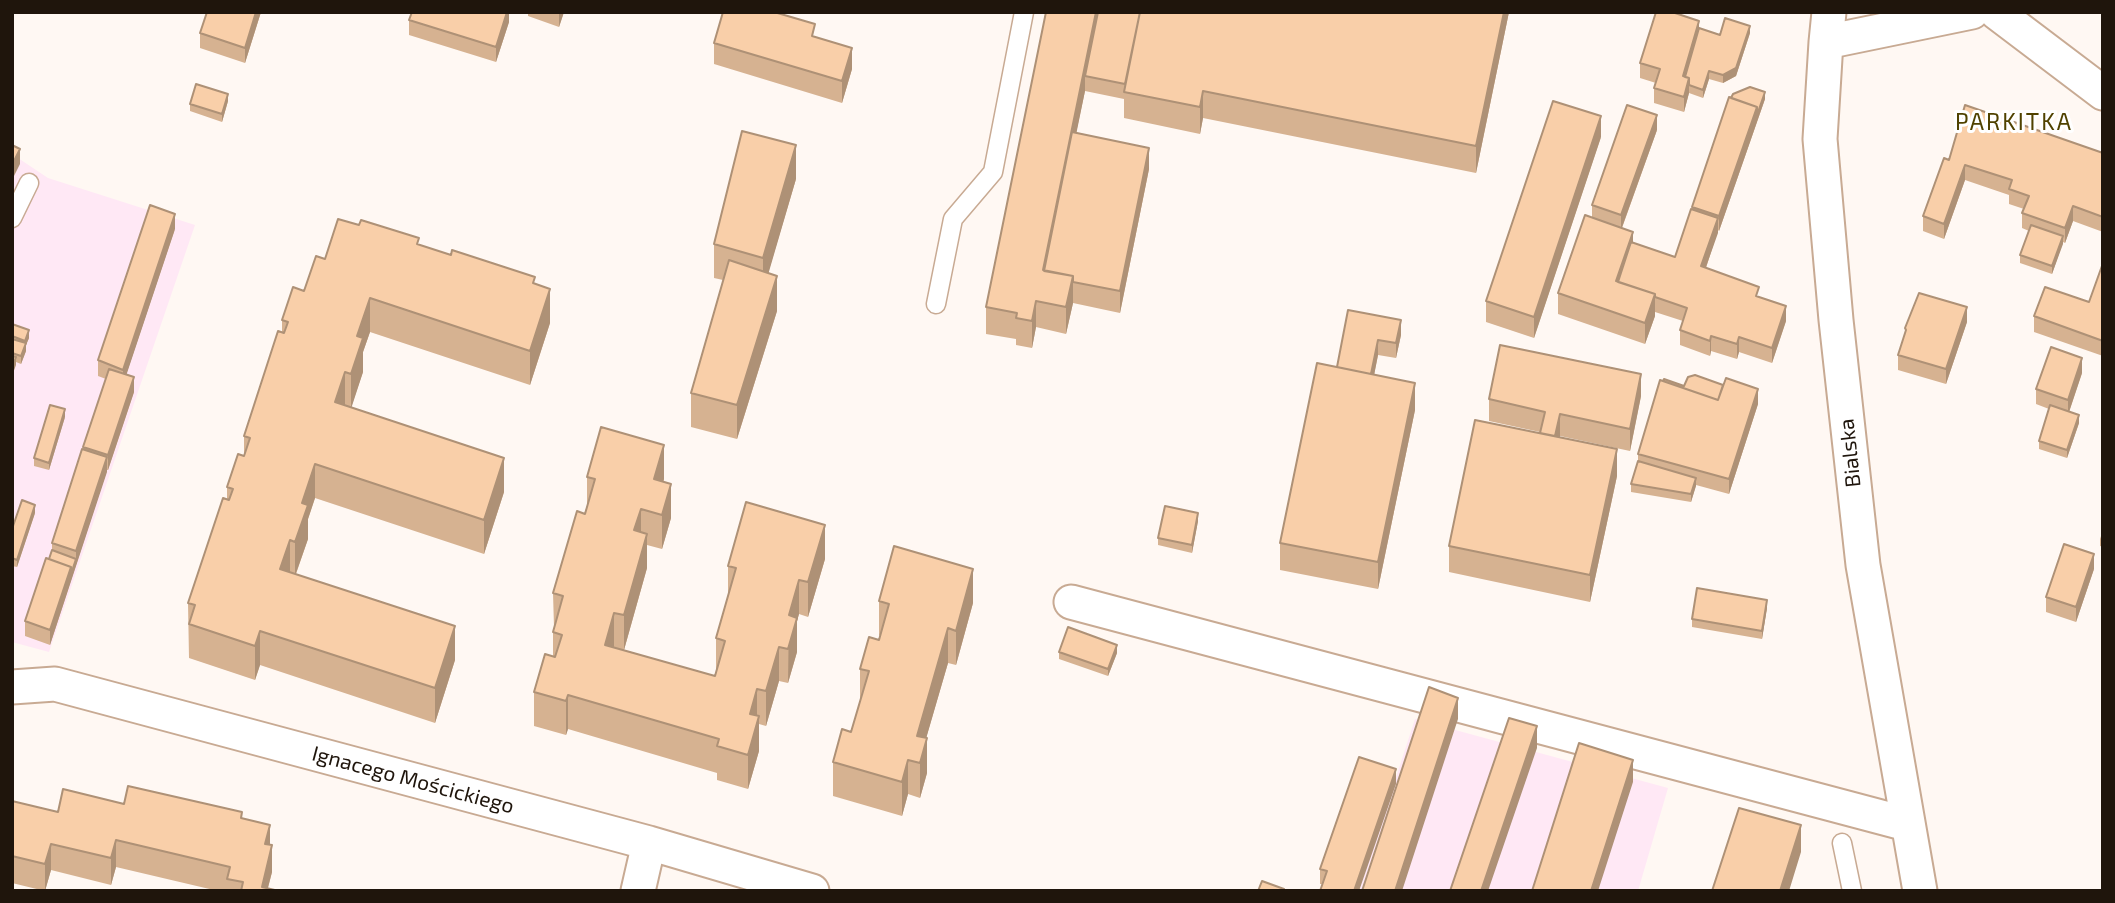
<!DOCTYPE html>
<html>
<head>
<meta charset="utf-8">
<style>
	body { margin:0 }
	#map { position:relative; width:2115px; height:903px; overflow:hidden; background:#fff8f3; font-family:"Exo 2",sans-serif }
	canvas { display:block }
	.frame { position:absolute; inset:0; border:14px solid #1f150c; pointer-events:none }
</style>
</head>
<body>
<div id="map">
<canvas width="2115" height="903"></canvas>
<div class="frame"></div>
</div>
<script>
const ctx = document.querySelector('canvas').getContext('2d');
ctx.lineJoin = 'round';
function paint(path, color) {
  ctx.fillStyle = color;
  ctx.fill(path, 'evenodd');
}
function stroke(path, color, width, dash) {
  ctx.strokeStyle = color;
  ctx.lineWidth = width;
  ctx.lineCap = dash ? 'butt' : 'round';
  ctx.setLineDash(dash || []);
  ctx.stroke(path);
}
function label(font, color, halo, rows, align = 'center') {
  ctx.font = font + ' "Exo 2",sans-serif';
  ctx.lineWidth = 6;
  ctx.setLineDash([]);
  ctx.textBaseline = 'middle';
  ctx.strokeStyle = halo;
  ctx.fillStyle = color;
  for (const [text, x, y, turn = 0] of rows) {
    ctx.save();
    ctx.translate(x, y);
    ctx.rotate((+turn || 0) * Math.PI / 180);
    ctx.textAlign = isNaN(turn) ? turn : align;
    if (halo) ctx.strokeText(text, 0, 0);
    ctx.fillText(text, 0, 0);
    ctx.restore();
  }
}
paint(new Path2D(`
	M12,154L48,178L195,225L49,652L12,642Z
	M1415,719L1668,788L1638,891H1359Z`), '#ffe8f5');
const lane = new Path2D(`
	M12,218L29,183
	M936,304L953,219L993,172L1024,12
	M1842,843L1852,891`);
const street = new Path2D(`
	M1829,12L1826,42L1820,139L1836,320L1863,565L1920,891
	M1996,12L2103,93
	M1826,42L1972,12
	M1071,602L1907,824
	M12,687L55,684L649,843L812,891
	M638,891L649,843`);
stroke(lane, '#c8aa93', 21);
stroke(street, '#c8aa93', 37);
stroke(lane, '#fff', 18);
stroke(street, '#fff', 33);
paint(new Path2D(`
	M207,12H261L245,63L200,48V33Z
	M509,12V22L496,62L409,35V20Z
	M528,12H564L559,27L528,16Z
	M1046,12H1509L1476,173L1203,118L1200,134L1124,118V99L1085,91L1076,133L1149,169L1120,313L1073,303L1066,334L1036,327L1032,348L1016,345V339L986,334V307Z
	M1750,33L1736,76L1723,83L1709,79L1703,98L1689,93L1684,112L1654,103V88L1656,83L1640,78V63L1720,35Z
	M815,37L852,69L842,103L714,64V43Z
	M1731,98L1765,99L1719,231L1718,230L1706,268L1759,297L1786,321L1772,363L1739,352L1737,359L1711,351L1710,356L1680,345V330L1683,321L1655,312V316L1645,344L1558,314V293L1592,217V205L1657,130L1622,228L1633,243L1675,257Z
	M228,101L222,122L190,111V104Z
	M1601,137L1534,338L1486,322V301Z
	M2103,153V232L2073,221L2065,243L2063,242L2052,274L2020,263V255L2029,231L2022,228V213L2024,209L2009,204V195L1965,180L1944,239L1923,231V216L1949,160Z
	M796,179L768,273L777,311L737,439L691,427V393L723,280L714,278V244Z
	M175,229L126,375L134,392L108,470H107L50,645L25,636V621L52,550V543L106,379L98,376V360Z
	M419,245L535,283L550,323L530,385L370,332L363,352V372L351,407L504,492L484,554L315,498L308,519V539L296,574L455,660L435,723L260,665L255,680L189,658L188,603L227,499V487L244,455V436L282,332V320L304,291L325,259Z
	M2103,263V356L2034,332V316L2089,302Z
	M1348,310L1401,335L1396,358L1378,355L1374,375L1415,410L1378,589L1280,570V543L1337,367Z
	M1967,322L1946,384L1898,370V355L1905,333V328Z
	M12,324L29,338L26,345V351L21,364L16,362L12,376Z
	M2082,373L2069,412L2079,423L2067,458L2039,449V441L2049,409L2036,404V389Z
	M1684,386L1758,404L1729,494L1696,485L1691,502L1631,492V484L1638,461V454Z
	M1641,396L1630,451L1560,436L1559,437L1617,476L1590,602L1449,572V546L1540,433V432L1489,421V399Z
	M65,417L49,470L34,466V458Z
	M587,477L664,479L663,482L671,518L662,549L647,545V568L624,650L715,676L716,672V638L728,597V566L825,559L808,617L799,614L797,621V652L788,683L779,681L766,726L759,724V751L748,789L717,780V773L568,729L566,735L534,726V692L553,656V632L554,627L553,593L587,506Z
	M35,513L17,567L12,566V529Z
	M1198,521L1192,553L1158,545V538Z
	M2103,530V547L2100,546V539Z
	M2094,569L2076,622L2046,612V597Z
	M879,601L973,603L956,665L948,663L926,738L927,773L920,798L908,794L902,816L833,796V762L851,732L860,702V669L879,640L880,636L879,635Z
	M1767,608L1762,639L1692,627V619Z
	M1059,652L1117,653L1108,676L1059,659Z
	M1396,784L1322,884H1320V869Z
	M12,801L58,812L124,804L242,818L270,845L272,872L268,888L279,891H218L116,867L111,885L51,870L45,891L12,883Z`), '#d6b291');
paint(new Path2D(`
	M256,12H261L245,63V48Z
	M507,12H509V22L496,62V47Z
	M559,12H564L559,27Z
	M1096,12H1101L1085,76V91L1047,277L1043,276Z
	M1504,12H1509L1476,173V146Z
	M1699,21V36L1685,84L1683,76Z
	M1750,26V33L1736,76L1723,83V75Z
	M852,48V69L842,103V81Z
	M1709,71V79L1703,98V90Z
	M1689,78V93L1684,112V97Z
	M1203,91V118L1200,134V107Z
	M1765,92V99L1719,231V216L1757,107Z
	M228,94V101L222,122V114Z
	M1657,115V130L1621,230V215Z
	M1601,116V137L1534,338V317Z
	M796,145V179L763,292V258Z
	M1149,148V169L1120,313V291Z
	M20,149V164L12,180V165Z
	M1965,165V180L1944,239V224Z
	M2073,206V221L2065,243V228Z
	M175,214V229L123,385V370Z
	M1718,218V233L1701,281V266Z
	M1633,232V253L1622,286L1616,281Z
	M2063,236V244L2052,274V266Z
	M777,276V311L737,439V405Z
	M1073,276V303L1066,334V307Z
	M550,289V323L530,385V351Z
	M1655,294V316L1645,344V323Z
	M370,298V332L363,352V372L351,409V374L357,336Z
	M1036,301V327L1032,348V321Z
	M1786,306V321L1772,363V348Z
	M1967,307V322L1946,384V369Z
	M1401,320V335L1396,358V343Z
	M29,330V338L26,345V351L21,364V356L25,347V341Z
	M1711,336V351L1710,356V341Z
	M1739,337V352L1737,359V344Z
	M1378,340V355L1369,401V386Z
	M16,357V365L12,376V368Z
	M2082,358V373L2068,415V400Z
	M345,372V407L335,402Z
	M1641,374V396L1630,451V429Z
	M134,377V392L108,470V455Z
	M1415,383V410L1378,589V562Z
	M1758,389V404L1729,494V479Z
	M65,409V417L49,470V463Z
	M1560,414V436L1554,462V441Z
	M2079,415V423L2067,458V450Z
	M664,445V479L654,513V479Z
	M1617,449V476L1590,602V575Z
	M107,457V472L50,645V630L71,567L76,559V551Z
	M504,458V492L484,554V520Z
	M315,464V498L308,519V539L295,576V542L302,503Z
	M1696,478V486L1691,502V494Z
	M671,484V518L662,549V515Z
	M35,505V513L17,567V560Z
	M641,509V543L634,530Z
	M1198,513V521L1192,553V545Z
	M825,525V559L808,617V582Z
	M647,534V568L624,650V615Z
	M290,540V574L280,569Z
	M2094,554V569L2076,622V607Z
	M973,569V603L956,665V631Z
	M799,580V614L797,621V652L788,683L789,615Z
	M1767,600V608L1762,639V631Z
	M614,613V647L605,645Z
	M455,626V660L435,723V688Z
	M948,628V663L919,763L917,736Z
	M260,631V665L255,680V646Z
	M1117,645V653L1108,676V669Z
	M779,647V681L766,726V691Z
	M757,689V723L759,716V751L748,789V755L750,714Z
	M568,695V729L566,735V701Z
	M1458,698V719L1402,891H1395Z
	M1537,726V748L1488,891H1481Z
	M927,738V773L920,798V763Z
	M908,760V794L902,816V782Z
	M1633,760V782L1598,891H1591Z
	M1396,769V784L1359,891H1354Z
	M270,825V852L265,844Z
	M1801,825V852L1789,891H1780Z
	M116,840V867L111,885V858Z
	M51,844V870L45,891V864Z
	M272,845V872L267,891L262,887Z`), '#ae9176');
const building = new Path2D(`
	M207,12H256L245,48L200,33Z
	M412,12H507L496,47L409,20Z
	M723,12H774L815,24L812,36L852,48L842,81L714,43Z
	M1046,12H1096L1043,270L1073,276L1066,307L1036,301L1032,321L1016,318L1017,313L986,307Z
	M1098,12H1140L1125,84L1085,76Z
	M1140,12H1504L1476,146L1203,91L1200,107L1124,92Z
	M1656,12H1672L1699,21L1683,76L1689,78L1684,97L1654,88L1660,69L1640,63Z
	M1725,18L1750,26L1736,68L1723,75L1709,71L1703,90L1689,85V78L1685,77L1699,28L1720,35Z
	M196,84L228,94L222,114L190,104Z
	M1750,87L1765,92L1757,115V107L1731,98L1733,94Z
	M1729,97L1757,107L1719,216L1692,207Z
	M1553,101L1601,116L1534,317L1486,301Z
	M1627,105L1657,115L1621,215L1592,205Z
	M1965,105L2103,153V217L2073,206L2065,228L2022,213L2029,196L2009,189L2012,180L1965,165L1944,224L1923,216L1944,158L1949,160Z
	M742,131L796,145L763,258L714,244Z
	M1072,132L1149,148L1120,291L1073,282V276L1044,271Z
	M12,145L20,149L12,165Z
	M150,205L175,214L123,370L98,360Z
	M1691,209L1718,218L1701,266L1759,287L1756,296L1786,306L1772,348L1739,337L1737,344L1711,336L1710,341L1680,330L1687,308L1655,297V294L1618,282L1631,242L1675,257Z
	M1585,215L1633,232L1616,281L1655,294L1645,323L1558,293Z
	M338,219L359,225L361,220L419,238L417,244L451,255L452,250L535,277L533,283L550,289L530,351L370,298L357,336L363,338L351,374L345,372L335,402L504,458L484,520L315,464L302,503L308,505L295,542L290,540L280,569L455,626L435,688L260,631L255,646L189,624L195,605L188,603L223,498L229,500L233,489L227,487L238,454L244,456L250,438L244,436L278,331L284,333L288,322L282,320L293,287L304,291L316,256L325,259Z
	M2031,225L2063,236L2052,266L2020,255Z
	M729,260L777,276L737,405L691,393Z
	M2103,263V341L2034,316L2045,287L2089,302Z
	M1919,293L1967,307L1946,369L1898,355L1906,330L1905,328Z
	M1348,310L1401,320L1396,343L1378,340L1371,374L1337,367Z
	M12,324L29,330L25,341L12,336Z
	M12,339L26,343L21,356L12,353Z
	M1500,345L1641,374L1630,429L1560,414L1555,436L1540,433L1545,412L1489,399Z
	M2051,347L2082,358L2068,400L2036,389Z
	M12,356L16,357L12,368Z
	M1317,363L1415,383L1378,562L1280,543Z
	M109,369L134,377L108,455L83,447Z
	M1695,375L1723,385L1718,400L1663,381L1664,379L1684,386L1688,377Z
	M1726,378L1758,389L1729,479L1638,454L1660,380L1718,400Z
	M50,405L65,409L49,463L34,458Z
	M2050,405L2079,415L2067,450L2039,441Z
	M1475,420L1617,449L1590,575L1449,546Z
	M601,427L664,445L654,479L671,484L662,515L641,509L634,530L647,534L624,615L614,613L605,645L715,676L725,641L716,638L736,568L728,566L746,502L825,525L808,582L799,580L789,615L797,618L788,649L779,647L766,691L757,689L750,714L759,716L748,755L717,746L719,739L568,695L566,701L534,692L545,654L555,657L562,635L553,632L563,596L553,593L577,511L585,514L595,479L587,477Z
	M82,449L107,457L76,551L52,543Z
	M1638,461L1696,478L1691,494L1631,484Z
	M22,500L35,505L17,560L12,558V529Z
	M1165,506L1198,513L1192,545L1158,538Z
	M2064,544L2094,554L2076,607L2046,597Z
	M894,546L973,569L956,631L948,628L917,736L927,738L920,763L908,760L902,782L833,762L842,729L851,732L869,671L860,669L869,637L879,640L889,604L879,601Z
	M52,550L76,559L71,574V567L49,559Z
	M46,558L71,567L50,630L25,621Z
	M1697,588L1767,600L1762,631L1692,619Z
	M1068,627L1117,645L1108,669L1059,652Z
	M1429,687L1458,698L1395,891H1362Z
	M1509,718L1537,726L1481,891H1450Z
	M1579,743L1633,760L1591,891H1532Z
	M1359,757L1396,769L1354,891H1320L1327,871L1320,869Z
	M128,786L242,812L241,818L270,825L265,844L272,845L262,887L279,891H241L243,882L227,879L230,867L116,840L111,858L51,844L45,864L12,856V801L58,812L63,789L124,804Z
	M1739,808L1801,825L1780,891H1712Z
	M1262,881L1284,889V891H1258Z`);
paint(building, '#f9cfa9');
stroke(building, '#ae9176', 2);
label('21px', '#1f150c', '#fff', [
	["Bialska",1850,453,-96],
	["Ignacego Mościckiego",413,780,15]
]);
ctx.letterSpacing = '2px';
label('23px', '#504200', '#fff', [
	["PARKITKA",2014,122]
]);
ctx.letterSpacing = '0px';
</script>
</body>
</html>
